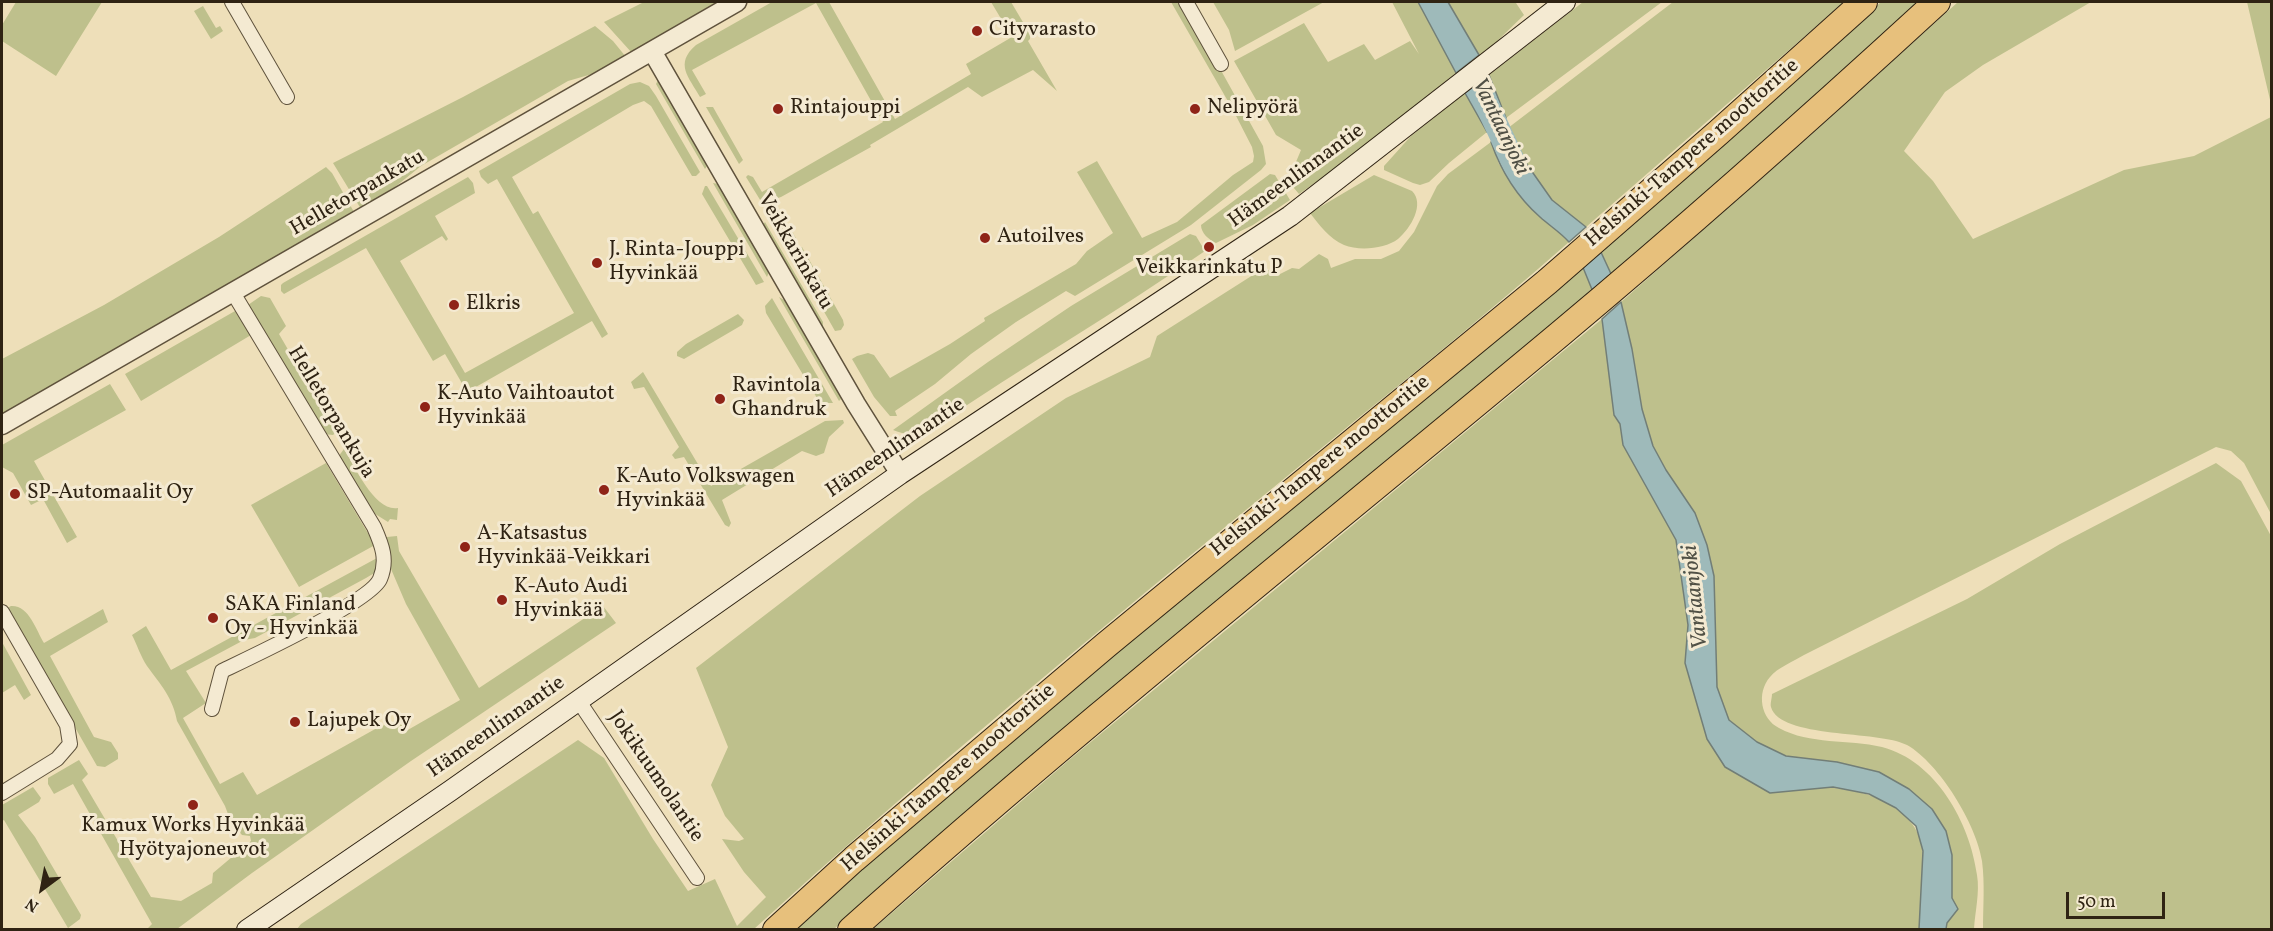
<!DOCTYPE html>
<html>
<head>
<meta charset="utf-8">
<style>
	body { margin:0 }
	#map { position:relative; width:2273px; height:931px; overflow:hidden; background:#eedfb9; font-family:Vollkorn,serif }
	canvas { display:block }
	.frame { position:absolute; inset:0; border:3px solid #2f2313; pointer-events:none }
	.north { position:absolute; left:12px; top:859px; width:60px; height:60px; -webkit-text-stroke:4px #f4ead2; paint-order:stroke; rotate:212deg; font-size:16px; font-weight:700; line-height:24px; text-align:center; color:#2f2313 }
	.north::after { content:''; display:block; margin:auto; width:21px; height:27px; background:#2f2313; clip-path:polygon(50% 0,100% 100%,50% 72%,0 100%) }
	.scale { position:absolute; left:2066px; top:892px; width:99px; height:27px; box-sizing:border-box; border:3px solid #2f2313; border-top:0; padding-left:8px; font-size:18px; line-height:21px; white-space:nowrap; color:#2f2313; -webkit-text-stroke:4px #f4ead2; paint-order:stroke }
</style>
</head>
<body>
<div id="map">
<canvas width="2273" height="931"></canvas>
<div class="frame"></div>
<div class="north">N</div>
<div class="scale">50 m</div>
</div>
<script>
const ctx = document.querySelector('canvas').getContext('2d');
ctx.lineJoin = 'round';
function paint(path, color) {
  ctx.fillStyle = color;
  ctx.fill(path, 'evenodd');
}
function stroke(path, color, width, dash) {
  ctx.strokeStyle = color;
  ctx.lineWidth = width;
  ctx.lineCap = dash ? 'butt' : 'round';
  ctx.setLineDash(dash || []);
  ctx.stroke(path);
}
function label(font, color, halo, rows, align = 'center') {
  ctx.font = font + ' Vollkorn,serif';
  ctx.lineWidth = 6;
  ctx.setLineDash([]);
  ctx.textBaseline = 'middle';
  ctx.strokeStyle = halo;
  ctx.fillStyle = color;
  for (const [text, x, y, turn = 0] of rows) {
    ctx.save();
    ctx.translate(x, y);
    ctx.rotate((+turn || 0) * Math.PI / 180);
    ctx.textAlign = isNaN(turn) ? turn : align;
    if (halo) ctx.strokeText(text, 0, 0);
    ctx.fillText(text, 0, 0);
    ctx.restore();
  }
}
paint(new Path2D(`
	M16,2H102L56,76L2,41V25Z
	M644,2H721L632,53L604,22Z
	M772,2H829L895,119L971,74L966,64L1012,37L991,2H1011L1030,34V39L1028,41L1057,91L1033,70L982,97L968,87L870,145L871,147L781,197L762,203L746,177L748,175L753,177L762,192L883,122L816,3L692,70L706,94L700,97C689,77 674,64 696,45Z
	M1171,2H1183L1263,146L1266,164L1261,170L1191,225L1075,296L1066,291L1016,322L971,354L935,384L895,411L897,416H890L874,397L852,359L857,356L868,353L874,355L890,378L950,344L985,321L984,318L1076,264L1087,251L1113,233L1077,172L1097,161L1142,238L1177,222L1233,175L1253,162L1254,156L1252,147L1233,110Z
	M1213,2H1324L1235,51L1229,30Z
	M1392,2H1418L1456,73L1343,163L1299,194L1288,181L1301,150L1276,135L1234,61L1304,23L1328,62L1364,44L1375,60L1410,41L1419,54Z
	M1448,2H1518L1516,3L1524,15L1490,48L1479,55Z
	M1583,2H1662L1506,118L1489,75Z
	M1673,2H1844L1586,227L1552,200L1526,163L1508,128Z
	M1881,2H1922L1612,276L1600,250Z
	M1958,2H2091L1983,65L1945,92L1904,151L1933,181L1973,239L2124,170L2194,156L2271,117V514L2244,463L2231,451L2216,447L1804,655C1794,661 1777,668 1770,677C1756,693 1761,719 1779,728C1810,745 1848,739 1882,747C1936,761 1970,823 1977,875C1980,892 1975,912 1974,929H1946L1952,898V854L1946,831L1932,809L1909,789L1879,772L1837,762L1786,756L1757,742L1729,720L1717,687L1714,576L1707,545L1653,446L1642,409L1632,349L1621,302L1812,134Z
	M2247,2H2271V104Z
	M203,6L216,28L220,26L223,31L211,39L194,11Z
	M595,26L613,41L626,57L599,72L568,81L421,166L390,191L361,209L333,163L463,97Z
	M658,80L707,166L705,169L656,84Z
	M640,82L649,86L656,96L700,172L696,176H692L689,171L651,106L644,101L633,105L512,177L533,214L538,211L608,334L602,338L592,321L467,392L445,354L433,361L366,248L284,294L281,291V285L283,283L468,177L473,183L475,193L435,216L448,239L446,241L442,236L400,261L465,373L574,313L497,179L488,184L481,177L479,171L630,84Z
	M1465,93L1487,132L1449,163L1429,182L1420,185L1413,183L1384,170V166L1411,136Z
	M706,107H713L743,160L739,164Z
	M1491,142L1499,164L1539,216L1559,231L1569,242C1477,323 1380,400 1285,478C1105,625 925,773 754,929H297L301,924L578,740L604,758L653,839L688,891L715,879L737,926L766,897L744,872L722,839L739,841L744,839L725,816L711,785L728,747L696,668L920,496L1066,398L1150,357L1157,336L1264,268L1278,275L1292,268L1299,269L1319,254L1328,259L1331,268L1355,259H1381L1399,251L1414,232L1437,186L1448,174Z
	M326,167L332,173L354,212L2,417V359L104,305L219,237Z
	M1270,174L1275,175L1290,200L1253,225L1216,243C1209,240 1201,233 1201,225Z
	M1374,175L1412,191C1425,204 1411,228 1398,239C1385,249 1359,251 1344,245C1329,238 1320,226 1310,213Z
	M713,183L718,184L769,272L767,277Z
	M705,186H707L764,282L756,285L702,194Z
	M772,220C787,220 789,225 796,238L794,240L799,249L802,247L843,320L844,325L841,330L835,331Z
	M765,222L823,322V326H821L763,225Z
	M1190,234L1196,236L1205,251C1117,312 1024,366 934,427C918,434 910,437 893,430L988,362L1071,306Z
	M1582,265L1593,292L1061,733L834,929L792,930L923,814Z
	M261,296L270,298L286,326L279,334L336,432L333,435L324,434L248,305Z
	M779,297L786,301L841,396V399L839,401Z
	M772,298L833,403H820L766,313L765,306Z
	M235,311L251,335L141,401L125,374Z
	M738,314L744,320L742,325L684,359L677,356V352L686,344Z
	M1602,319L1614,415L1620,424L1623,445L1676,540L1688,625L1685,663L1770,793C1791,791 1814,786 1834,788C1871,791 1919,809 1923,852C1926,877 1921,905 1919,929L872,930L1069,760Z
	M643,372L711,486L825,421L843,420L844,423L829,437L824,453L816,456L802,451L722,500L731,523L729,527L725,525L684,457L675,459L672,455L679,447L644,387L634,389L631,382Z
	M110,384L126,410L34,461L77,537L67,543L43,499L31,505L13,473L2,467V445Z
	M344,449C355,467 375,512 398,508L397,520L390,519L388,522L372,512L338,457Z
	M326,463L375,545L299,587L251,505Z
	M2216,463L2241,481L2271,536V929H1983C1983,907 1985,884 1982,861C1977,825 1939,763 1907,745C1878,730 1780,739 1771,707C1770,704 1772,698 1772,694L1967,599L2060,544Z
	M397,536L399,551L479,688L603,606L616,623L411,761L252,873L177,929H147L152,924L73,784L54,794L48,784V778L79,760L88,774L82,780L151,897L181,901L212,883L213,873L251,841L250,836L242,835L231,822L225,806L177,721C173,698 161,685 147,666C141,657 137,645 132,635L146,626L171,670L377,558L376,572L366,578L255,638L244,640L186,671L206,703L183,718L220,784L243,772L257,795L377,728L398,720L406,731L460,700L406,604L391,569L387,541V537Z
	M11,606C29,605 36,630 44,643L103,609L108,622L50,656L94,737L111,742L118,753V759L105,767L97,766L7,608Z
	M2,642L31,695L24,700L15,685L2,693Z
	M33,787L41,798L39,802L18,815L35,837L81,915L80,919L68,928L4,820L2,821V805Z`), '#bec08c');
const water = new Path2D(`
	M1418,2H1448L1479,55L1456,73Z
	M1489,75L1506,118L1487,132L1465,93Z
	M1508,128L1526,163L1552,200L1586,227L1569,242C1560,232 1550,226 1540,217C1516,196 1501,171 1491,142Z
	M1600,250L1612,276L1593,292L1582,265Z
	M1621,302L1632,349L1642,409L1653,446L1666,470L1695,513L1707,545L1714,576L1717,687L1729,720L1757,742L1786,756L1837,762L1879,772L1909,789L1932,809L1946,831L1952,855V898L1958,909L1947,923L1946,929H1919L1923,851L1916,826L1896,808L1869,794L1833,787L1770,793L1725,767L1707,739L1685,663L1688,625L1676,540L1623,445L1620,424L1614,415L1602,319Z`);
paint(water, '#9ebaba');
stroke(water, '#727e77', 1.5);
stroke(new Path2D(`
	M1483,96L1515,165`), '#9ebaba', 24);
const minor = new Path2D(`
	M232,2L287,97
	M1186,2L1221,64
	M2,612L67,725L70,744L57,759L2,793
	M578,700L697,878
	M212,709L222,671C249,658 371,601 380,579C388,560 382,545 374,527L232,291`);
const tertiary = new Path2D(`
	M652,51L856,404L900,474
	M2,425L737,2`);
const secondary = new Path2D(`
	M247,930L450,791L900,474L1290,216L1565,2`);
const motorway = new Path2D(`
	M776,930L854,859L1106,645L1547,282L1719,132L1864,2
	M851,930C1081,724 1323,532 1560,334C1688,227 1814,115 1937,2`);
stroke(minor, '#5f523c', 16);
stroke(tertiary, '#5f523c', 21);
stroke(secondary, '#2f2313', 22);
stroke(motorway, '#2f2313', 28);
stroke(minor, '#f4ead2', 14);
stroke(tertiary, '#f4ead2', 18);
stroke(secondary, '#f4ead2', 20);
stroke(motorway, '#e7c07c', 26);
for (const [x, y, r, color] of [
	[977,31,6,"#8f2418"],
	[778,109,6,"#8f2418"],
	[1195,109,6,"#8f2418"],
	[985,238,6,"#8f2418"],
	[1209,247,6,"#8f2418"],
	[597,263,6,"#8f2418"],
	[454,305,6,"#8f2418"],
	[720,399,6,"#8f2418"],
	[425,407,6,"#8f2418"],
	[604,490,6,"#8f2418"],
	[15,494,6,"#8f2418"],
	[465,547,6,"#8f2418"],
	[502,600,6,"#8f2418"],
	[213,618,6,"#8f2418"],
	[295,722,6,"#8f2418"],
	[193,805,6,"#8f2418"]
]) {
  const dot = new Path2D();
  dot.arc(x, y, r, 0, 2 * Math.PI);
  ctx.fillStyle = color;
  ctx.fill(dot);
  stroke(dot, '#f4ead2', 2);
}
label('21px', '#2f2313', '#f4ead2', [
	["Cityvarasto",989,31],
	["Rintajouppi",790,109],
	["Nelipyörä",1207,109],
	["Autoilves",997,238],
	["J. Rinta-Jouppi",609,251],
	["Hyvinkää",609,275],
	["Veikkarinkatu P",1209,269,"center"],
	["Elkris",466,305],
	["Ravintola",732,387],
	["Ghandruk",732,411],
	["K-Auto Vaihtoautot",437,395],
	["Hyvinkää",437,419],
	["K-Auto Volkswagen",616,478],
	["Hyvinkää",616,502],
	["SP-Automaalit Oy",27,494],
	["A-Katsastus",477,535],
	["Hyvinkää-Veikkari",477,559],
	["K-Auto Audi",514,588],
	["Hyvinkää",514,612],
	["SAKA Finland",225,606],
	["Oy - Hyvinkää",225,630],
	["Lajupek Oy",307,722],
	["Kamux Works Hyvinkää",193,827,"center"],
	["Hyötyajoneuvot",193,851,"center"]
], 'left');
label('21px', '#2f2313', '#f4ead2', [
	["Helsinki-Tampere moottoritie",1693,154,-41],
	["Hämeenlinnantie",1297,177,-36],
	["Helletorpankatu",358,194,-30],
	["Veikkarinkatu",794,252,60],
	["Helletorpankuja",330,413,59],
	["Hämeenlinnantie",896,449,-34],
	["Helsinki-Tampere moottoritie",1321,467,-39],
	["Hämeenlinnantie",497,728,-35],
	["Jokikuumolantie",655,777,56],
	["Helsinki-Tampere moottoritie",949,779,-41]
]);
label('italic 22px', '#505045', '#f4ead2', [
	["Vantaanjoki",1499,127,64],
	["Vantaanjoki",1697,597,-96]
]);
</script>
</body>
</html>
